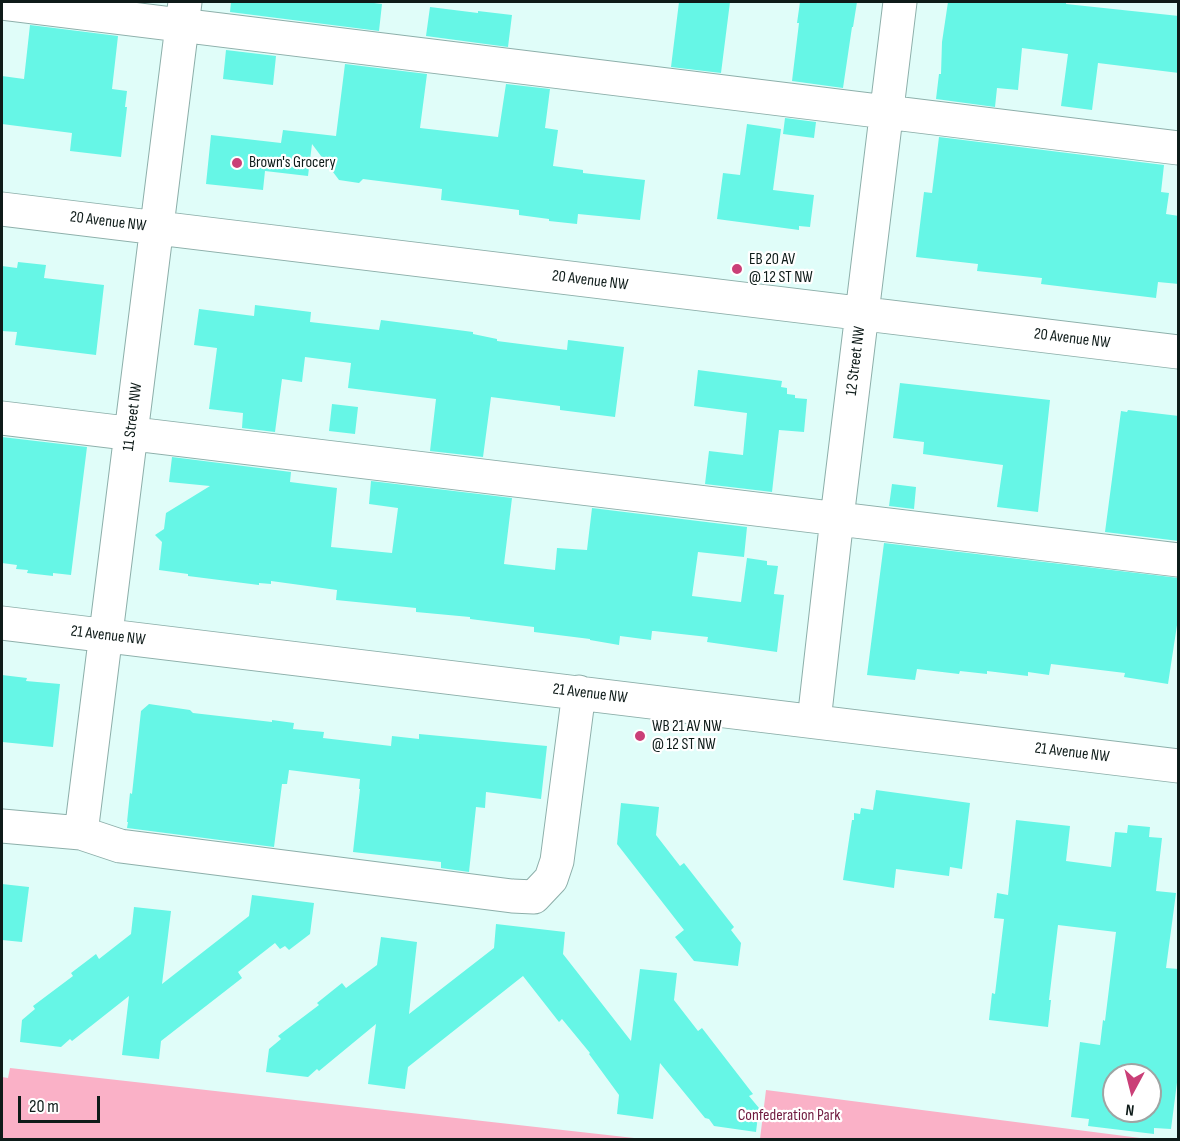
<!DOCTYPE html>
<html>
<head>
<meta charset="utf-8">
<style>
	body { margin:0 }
	#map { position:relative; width:1180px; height:1141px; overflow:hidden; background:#e0fdf9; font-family:"Sofia Sans Condensed",sans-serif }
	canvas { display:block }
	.frame { position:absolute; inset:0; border:3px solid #0e1b19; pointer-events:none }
	.north { position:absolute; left:1102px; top:1063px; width:60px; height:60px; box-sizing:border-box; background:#fff; border:2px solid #9fa4a3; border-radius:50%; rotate:187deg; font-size:16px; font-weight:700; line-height:24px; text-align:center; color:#0e1b19 }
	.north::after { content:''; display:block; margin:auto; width:21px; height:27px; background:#ca3f77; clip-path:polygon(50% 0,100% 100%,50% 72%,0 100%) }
	.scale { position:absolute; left:18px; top:1096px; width:82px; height:27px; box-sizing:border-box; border:3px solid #0e1b19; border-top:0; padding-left:8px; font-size:18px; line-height:21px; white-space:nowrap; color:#0e1b19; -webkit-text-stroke:4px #fff; paint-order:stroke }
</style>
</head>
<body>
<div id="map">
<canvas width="1180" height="1141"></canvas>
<div class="frame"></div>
<div class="north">N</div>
<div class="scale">20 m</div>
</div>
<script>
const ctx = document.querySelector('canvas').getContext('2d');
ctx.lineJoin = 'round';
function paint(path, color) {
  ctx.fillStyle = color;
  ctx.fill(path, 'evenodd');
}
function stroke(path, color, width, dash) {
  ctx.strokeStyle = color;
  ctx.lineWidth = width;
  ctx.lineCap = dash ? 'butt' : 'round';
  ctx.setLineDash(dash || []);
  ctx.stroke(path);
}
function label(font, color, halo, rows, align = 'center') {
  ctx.font = font + ' "Sofia Sans Condensed",sans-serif';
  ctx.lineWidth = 4.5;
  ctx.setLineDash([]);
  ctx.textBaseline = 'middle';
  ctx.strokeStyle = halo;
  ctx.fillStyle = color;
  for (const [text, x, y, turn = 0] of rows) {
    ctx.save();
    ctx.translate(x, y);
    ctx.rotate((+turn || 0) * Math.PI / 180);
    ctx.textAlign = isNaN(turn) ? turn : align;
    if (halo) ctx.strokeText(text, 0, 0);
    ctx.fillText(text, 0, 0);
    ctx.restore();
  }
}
paint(new Path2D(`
	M10,1068L643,1139H2V1077L8,1078Z
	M766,1090L1148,1139H760Z`), '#fab1c7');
paint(new Path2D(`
	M231,2H366L382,4L379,31L230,12Z
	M679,2H730L721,73L671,67Z
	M800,2H857L853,27H852L843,88L792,81L799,23H797Z
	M948,2H1066V4L1179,16V73L1098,63L1092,110L1061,106L1068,54L1022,48L1018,90L997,88L995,107L936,99L939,74H941L942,42Z
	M430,7L478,13V11L512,15L508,47L426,36Z
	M30,25L118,36L112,89L127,91L125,107H127L121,157L70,151L72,133L2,124V76L24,79Z
	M226,50L276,56L273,85L223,79Z
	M345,64L427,74L420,128L498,137L506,84L550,89L545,128L558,130L553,166L583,170V173L645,180L640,220L578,214L577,224L549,221V219L519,215V210L441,200L442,189L363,179L359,183L339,180L312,144L308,176L265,171L263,190L206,184L211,135L281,143L283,130L336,136Z
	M785,118L816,122L814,138L783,134Z
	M747,124L781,129L773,190L814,195L810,227L799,226V230L717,219L723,173L740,175Z
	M939,137L1164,165L1161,192L1169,193L1166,214L1179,216V284L1158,282L1156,298L1041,284L1042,278L977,271L978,264L916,257L924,192L932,193Z
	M18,262L46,265L44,278L104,285L96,355L15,345L17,332L2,331V266L17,268Z
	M255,305L311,312L310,322L379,330L381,320L473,332V334L497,339V341L567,350L568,340L624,347L615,417L560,410V406L491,397L483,457L430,451L436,399L348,388L351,363L305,357L302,382L282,379L275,432L242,428L243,413L209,409L217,348L194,345L199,309L254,316Z
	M698,370L782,381L781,387L787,388V394L795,395V398L807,399L804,432L779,430L772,492L705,484L709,451L743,455L747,413L694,406Z
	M900,383L1050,400L1038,512L997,507L1003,465L923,454L924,442L893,438Z
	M332,404L358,407L355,434L329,431Z
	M1128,410L1179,416V541L1105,532L1121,411L1127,412Z
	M2,437L87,447L71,575L53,573V576L27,573L28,570L16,569L17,565L2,563Z
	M172,457L291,472L290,482L337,488L331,547L392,553L398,508L369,504L371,481L512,498L504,564L555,570L557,548L587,550L592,508L747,527L744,557L698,552L692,596L741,602L747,558L767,561V565L778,566L774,594L784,595L777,652L707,642L708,637L654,631H652L651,640L620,636L619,645L590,640V639L534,632V627L470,619V617L416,612V608L336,600L337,590L271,581V584L259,583V585L188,576V574L159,570L162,542L155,535L164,529L166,513L210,486L169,482Z
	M892,484L916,487L914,509L889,506Z
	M884,543L1179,578V612L1168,684L1124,677L1125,673L1051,664L1049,675L1028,672V676L987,671V674L960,671L959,674L917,669L915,680L867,675Z
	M2,675L27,678L26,681L60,684L53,747L2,742Z
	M149,704L190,710L193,713L272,722V720L294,723L293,729L324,732L323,738L391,746L392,736L419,739V734L547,746L541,799L486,792L485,808L476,807L469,872L441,868V862L353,852L360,789H359L360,779L289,770L287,784H282L274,847L127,828L128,822H127L130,793L132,794L141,711Z
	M876,790L970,803L962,869L950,867L949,876L896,869L894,888L843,880L852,820H854V813L860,814L861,808L873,810Z
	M621,803L659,807L656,835L680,866L684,863L734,927L731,930L741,943L738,966L694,961L675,937L684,930L617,844Z
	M1016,820L1070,826L1066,861L1111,867L1115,832L1127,833L1128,825L1150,827L1149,837L1162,838L1156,891L1176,893L1166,968L1179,969V1067L1171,1129L1154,1128V1134L1088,1126L1089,1119L1071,1117L1080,1042L1100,1045L1103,1020L1105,1021L1116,932L1058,925L1049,1000H1051L1048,1027L989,1020L992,993L995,994L1004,919L994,918L997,893L1008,895ZM1114,1075H1150V1111H1114Z
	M2,884L29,887L22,942L2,940Z
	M252,895L314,903L310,934L289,950L285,946L280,949L275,943L238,972L242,978L161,1041L159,1059L122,1055L129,996L72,1041L70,1039L61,1047L20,1042L22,1020L35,1009L33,1006L73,976L71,973L96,954L99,959L131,934L134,907L171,911L162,984L249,916Z
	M496,924L565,932L563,954L631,1041L640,969L677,973L674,1000L698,1031L702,1028L753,1094L749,1096L759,1108L756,1132L714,1126L709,1119L705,1118L660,1063L653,1119L617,1114L619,1095L589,1054L590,1053L562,1019L559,1022L523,976L408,1067L405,1089L368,1084L376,1024L319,1071L317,1069L308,1077L266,1072L269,1049L281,1039L278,1036L319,1005L317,1003L342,983L346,988L377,965L381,937L417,942L409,1014L494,948Z`), '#66f6e6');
const minor = new Path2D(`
	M2,3L1178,148
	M2,209L1178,352
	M2,418L1178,560
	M2,623L1178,766
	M814,721L837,518L900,2
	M2,826L81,833L120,846L512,896L534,897L551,879L557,861L579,692
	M81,833L185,2`);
stroke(minor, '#8dafaa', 35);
stroke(minor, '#fff', 33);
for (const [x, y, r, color] of [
	[237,163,6,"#ca3f77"],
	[737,269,6,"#ca3f77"],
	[640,736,6,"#ca3f77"]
]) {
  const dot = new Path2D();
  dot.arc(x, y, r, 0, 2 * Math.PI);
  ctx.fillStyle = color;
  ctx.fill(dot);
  stroke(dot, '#fff', 2);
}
label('16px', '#0e1b19', '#fff', [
	["Brown's Grocery",249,163],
	["EB 20 AV",749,260],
	["@ 12 ST NW",749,278],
	["WB 21 AV NW",652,727],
	["@ 12 ST NW",652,745]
], 'left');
label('16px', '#0e1b19', '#fff', [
	["20 Avenue NW",108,222,7],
	["20 Avenue NW",590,281,7],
	["20 Avenue NW",1072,339,7],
	["12 Street NW",856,361,-83],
	["11 Street NW",133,417,-83],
	["21 Avenue NW",108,636,7],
	["21 Avenue NW",590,694,7],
	["21 Avenue NW",1072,753,7]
]);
label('16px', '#6f193e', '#fff', [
	["Confederation Park",789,1116]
]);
</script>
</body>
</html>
